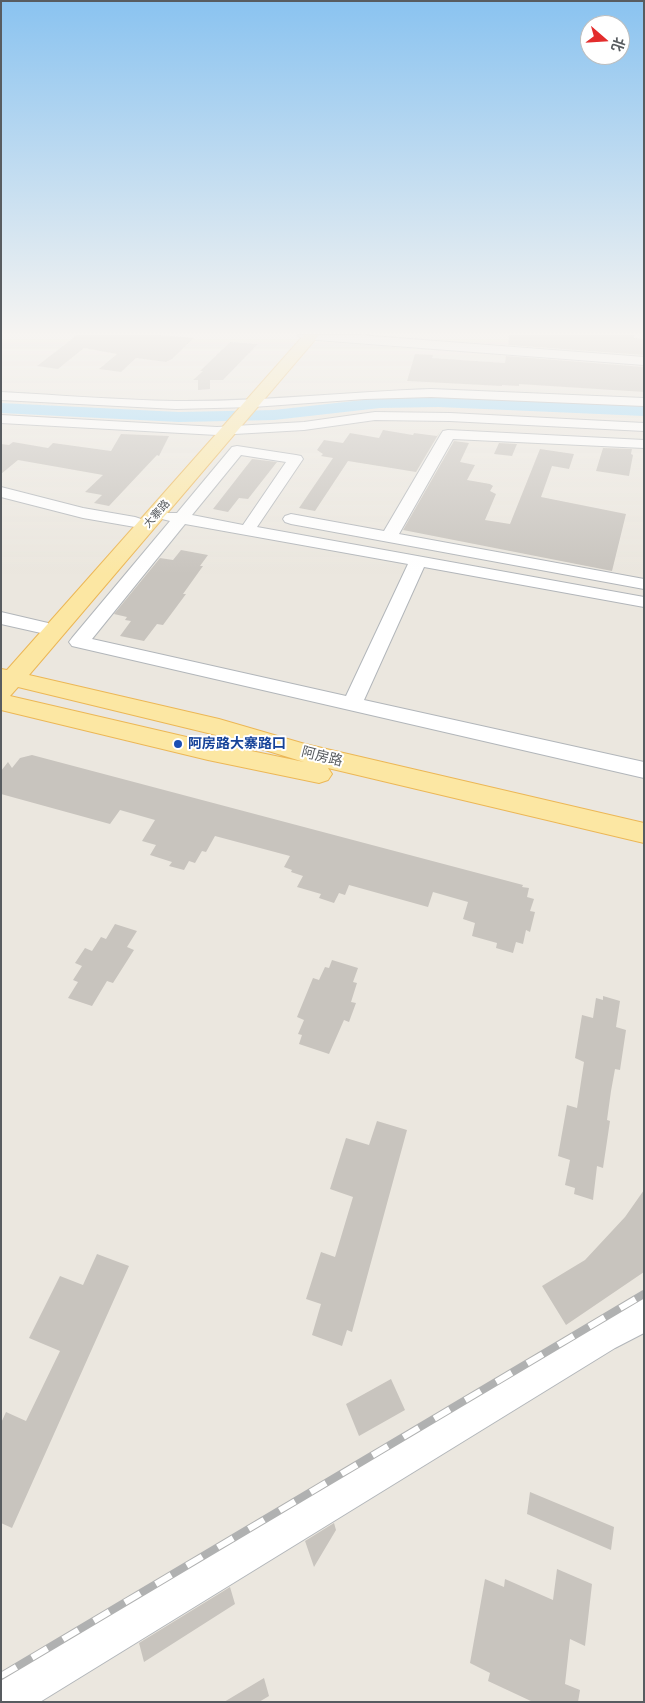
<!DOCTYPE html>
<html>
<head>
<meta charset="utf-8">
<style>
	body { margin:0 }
	#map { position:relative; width:645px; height:1703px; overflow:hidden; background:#ebe7df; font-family:"Noto Sans","Noto Sans SC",sans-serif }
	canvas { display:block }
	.frame { position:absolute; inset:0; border:2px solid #585c60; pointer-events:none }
	.north { position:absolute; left:580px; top:15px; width:50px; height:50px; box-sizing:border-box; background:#fff; border:1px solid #bcbebf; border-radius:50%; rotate:109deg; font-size:14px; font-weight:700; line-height:20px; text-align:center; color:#585c60 }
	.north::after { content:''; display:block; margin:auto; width:18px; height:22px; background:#e32d2d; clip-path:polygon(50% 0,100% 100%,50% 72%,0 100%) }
</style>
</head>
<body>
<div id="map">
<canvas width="645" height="1703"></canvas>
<div class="frame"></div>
<div class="north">北</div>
</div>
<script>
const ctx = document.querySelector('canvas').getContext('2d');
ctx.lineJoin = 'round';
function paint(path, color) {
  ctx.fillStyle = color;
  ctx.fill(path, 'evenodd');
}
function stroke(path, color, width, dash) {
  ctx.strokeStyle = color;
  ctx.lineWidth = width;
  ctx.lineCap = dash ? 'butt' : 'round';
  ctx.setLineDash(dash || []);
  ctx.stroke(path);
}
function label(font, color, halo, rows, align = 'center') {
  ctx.font = font + ' "Noto Sans","Noto Sans SC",sans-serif';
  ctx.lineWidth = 4;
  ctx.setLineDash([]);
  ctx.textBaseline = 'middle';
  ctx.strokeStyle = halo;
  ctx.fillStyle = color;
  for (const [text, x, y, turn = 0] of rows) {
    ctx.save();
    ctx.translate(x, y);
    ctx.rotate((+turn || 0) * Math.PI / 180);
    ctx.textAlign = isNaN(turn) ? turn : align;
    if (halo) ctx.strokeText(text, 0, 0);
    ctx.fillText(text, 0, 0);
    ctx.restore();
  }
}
paint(new Path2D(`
	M438,397L644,406V416L438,407L380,408L274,420L179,422L1,413V403L179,412L274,410L380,398Z`), '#9edafc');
paint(new Path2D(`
	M77,335H159L194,338L172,359L166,362L136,358L121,372L99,369L117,354L84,348L58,369L37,366Z
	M509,335H634V338L644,339V355L508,345Z
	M230,342L258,344L223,380H210V389L198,390V380H193L203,371H200Z
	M415,354L433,355L432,358L505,363L506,356L644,367V392L519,384V386L502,385V386L407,381Z
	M383,430L413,435L414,433L437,436L441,430L416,472L348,461L315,511L299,508L333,458L321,456L323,454L317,450L324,440L343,443L350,433L379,438Z
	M121,434L169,436L159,456L157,455L109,506L94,503L102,495L85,492L103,475L18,460L1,474V444L9,445L13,442L48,448L53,443L111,451Z
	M454,441L469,443L460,462L475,465L467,480L490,484L493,486L490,491L496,494L485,520L510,524L540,449L574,454L569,469L552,466L541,497L626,514L612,571L403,530Z
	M499,443L517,444L512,456L494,454Z
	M603,448L632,449L631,454L633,455L629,476L596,471Z
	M252,459L277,462L248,499L239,498L228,512L213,509Z
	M181,550L208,555L200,566H203L183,594H186L163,625L157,624L144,641L120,636L131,621L125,620L127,617L114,614L160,558L173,560Z
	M32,755L523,885L522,887L529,888L527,897L534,899L530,911L535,912L530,932L526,930L523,944L516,942L513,953L496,948L497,943L472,936L475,923L463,919L468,902L433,892L428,907L349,885L345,895L339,893L334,903L319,898L321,894L297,887L303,876L291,872L292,870L284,867L290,856L215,836L206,852L202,851L195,863L189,861L184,870L169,866L172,862L150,855L156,845L142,841L155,820L120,810L110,824L1,794V771L8,762L12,768L20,758Z
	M115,924L137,931L127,947L134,950L113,983L107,981L92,1006L68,998L78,982L73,980L82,966L75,963L85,948L92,951L101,937L106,939Z
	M332,960L358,968L353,982L357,983L351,1002L356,1003L349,1022L344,1020L329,1054L299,1044L302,1035L298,1034L304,1020L297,1017L313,978L319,980L325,967L329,968Z
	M603,996L620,1001L616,1027L626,1030L620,1070L615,1069L611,1091L607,1120L610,1121L603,1168L597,1166L593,1200L574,1194L575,1188L565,1185L570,1160L558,1156L567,1105L577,1108L584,1062L575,1058L582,1015L593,1018L596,998L603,1000Z
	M377,1121L407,1130L352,1332L347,1330L342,1346L312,1335L321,1304L306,1299L321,1252L335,1257L353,1197L330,1189L346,1138L369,1145Z
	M644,1190V1272L566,1325L542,1286L585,1260L625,1217Z
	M97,1254L129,1266L12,1528L1,1523V1423L6,1412L26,1421L60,1351L29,1338L60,1276L83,1285Z
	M391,1379L405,1410L359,1436L346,1404Z
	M530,1492L614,1527L611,1550L527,1514Z
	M334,1523L336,1530L314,1567L305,1541Z
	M557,1569L592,1584L585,1646L570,1639L565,1684L580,1690L578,1702H533L488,1681L490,1673L470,1663L485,1579L504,1587L505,1579L553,1600Z
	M230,1587L235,1604L144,1662L139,1643Z
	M264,1678L269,1696L259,1702H224Z`), '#c8c4be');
const minor = new Path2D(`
	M297,335H358L644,357V365L303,339Z
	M431,389L644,398V406L431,397L365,399L253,407L176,409L1,400V392C59,395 118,400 176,401C261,402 346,392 431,389Z
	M375,412L450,413L644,423V431L450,421L375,420L304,430L217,435L1,423V415L217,427L304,422Z
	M448,430L644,440V448L453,439L399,534L644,579V589L291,524L285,522L283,519L285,516L291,514L384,531L441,434L443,431Z
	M237,446L296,455L301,456L303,459L257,527L644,597V607L424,567L364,700L644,762V778L72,646L69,642L72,638L170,521L162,519L160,516L162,513H177L232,447ZM241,455L286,462L243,525L192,515ZM185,524L408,564L346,696L92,639Z
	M1,487L83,508L135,517L141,519L143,522L141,525L135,527L83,518L1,497Z
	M1,612L48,623L50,627L48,631L41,633L1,624Z
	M644,1298V1333L615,1348L40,1702H1V1677L591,1324Z`);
const major = new Path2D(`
	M304,335H319L29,675L219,719L305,744L644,823V843L328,768L332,774L328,780L319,783L208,760L1,710V669L7,670ZM18,687L216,735L304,762L208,742L10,696Z`);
stroke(minor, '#b2b6ba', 2);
stroke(major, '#ecb756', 2);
paint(minor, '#fff');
paint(major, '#fce7a3');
const rail = new Path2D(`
	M1,1676L644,1294`);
stroke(rail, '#b0b1b1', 8);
stroke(rail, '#fff', 6, [18]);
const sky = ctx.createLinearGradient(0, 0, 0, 574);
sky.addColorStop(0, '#8ac3f0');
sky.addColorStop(0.58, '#f6f4f1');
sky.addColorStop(1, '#f6f4f100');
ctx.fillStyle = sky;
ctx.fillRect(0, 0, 645, 574);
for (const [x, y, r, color] of [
	[178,744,5,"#1a4fb4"]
]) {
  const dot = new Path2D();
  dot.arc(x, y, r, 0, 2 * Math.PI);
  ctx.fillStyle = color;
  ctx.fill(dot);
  stroke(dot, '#fff', 2);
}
label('11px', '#585c60', '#fff', [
	["大寨路",157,514,-49]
]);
label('bold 14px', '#164399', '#fff', [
	["阿房路大寨路口",188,744]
], 'left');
label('14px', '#585c60', '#fff', [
	["阿房路",322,757,14]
]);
</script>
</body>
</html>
